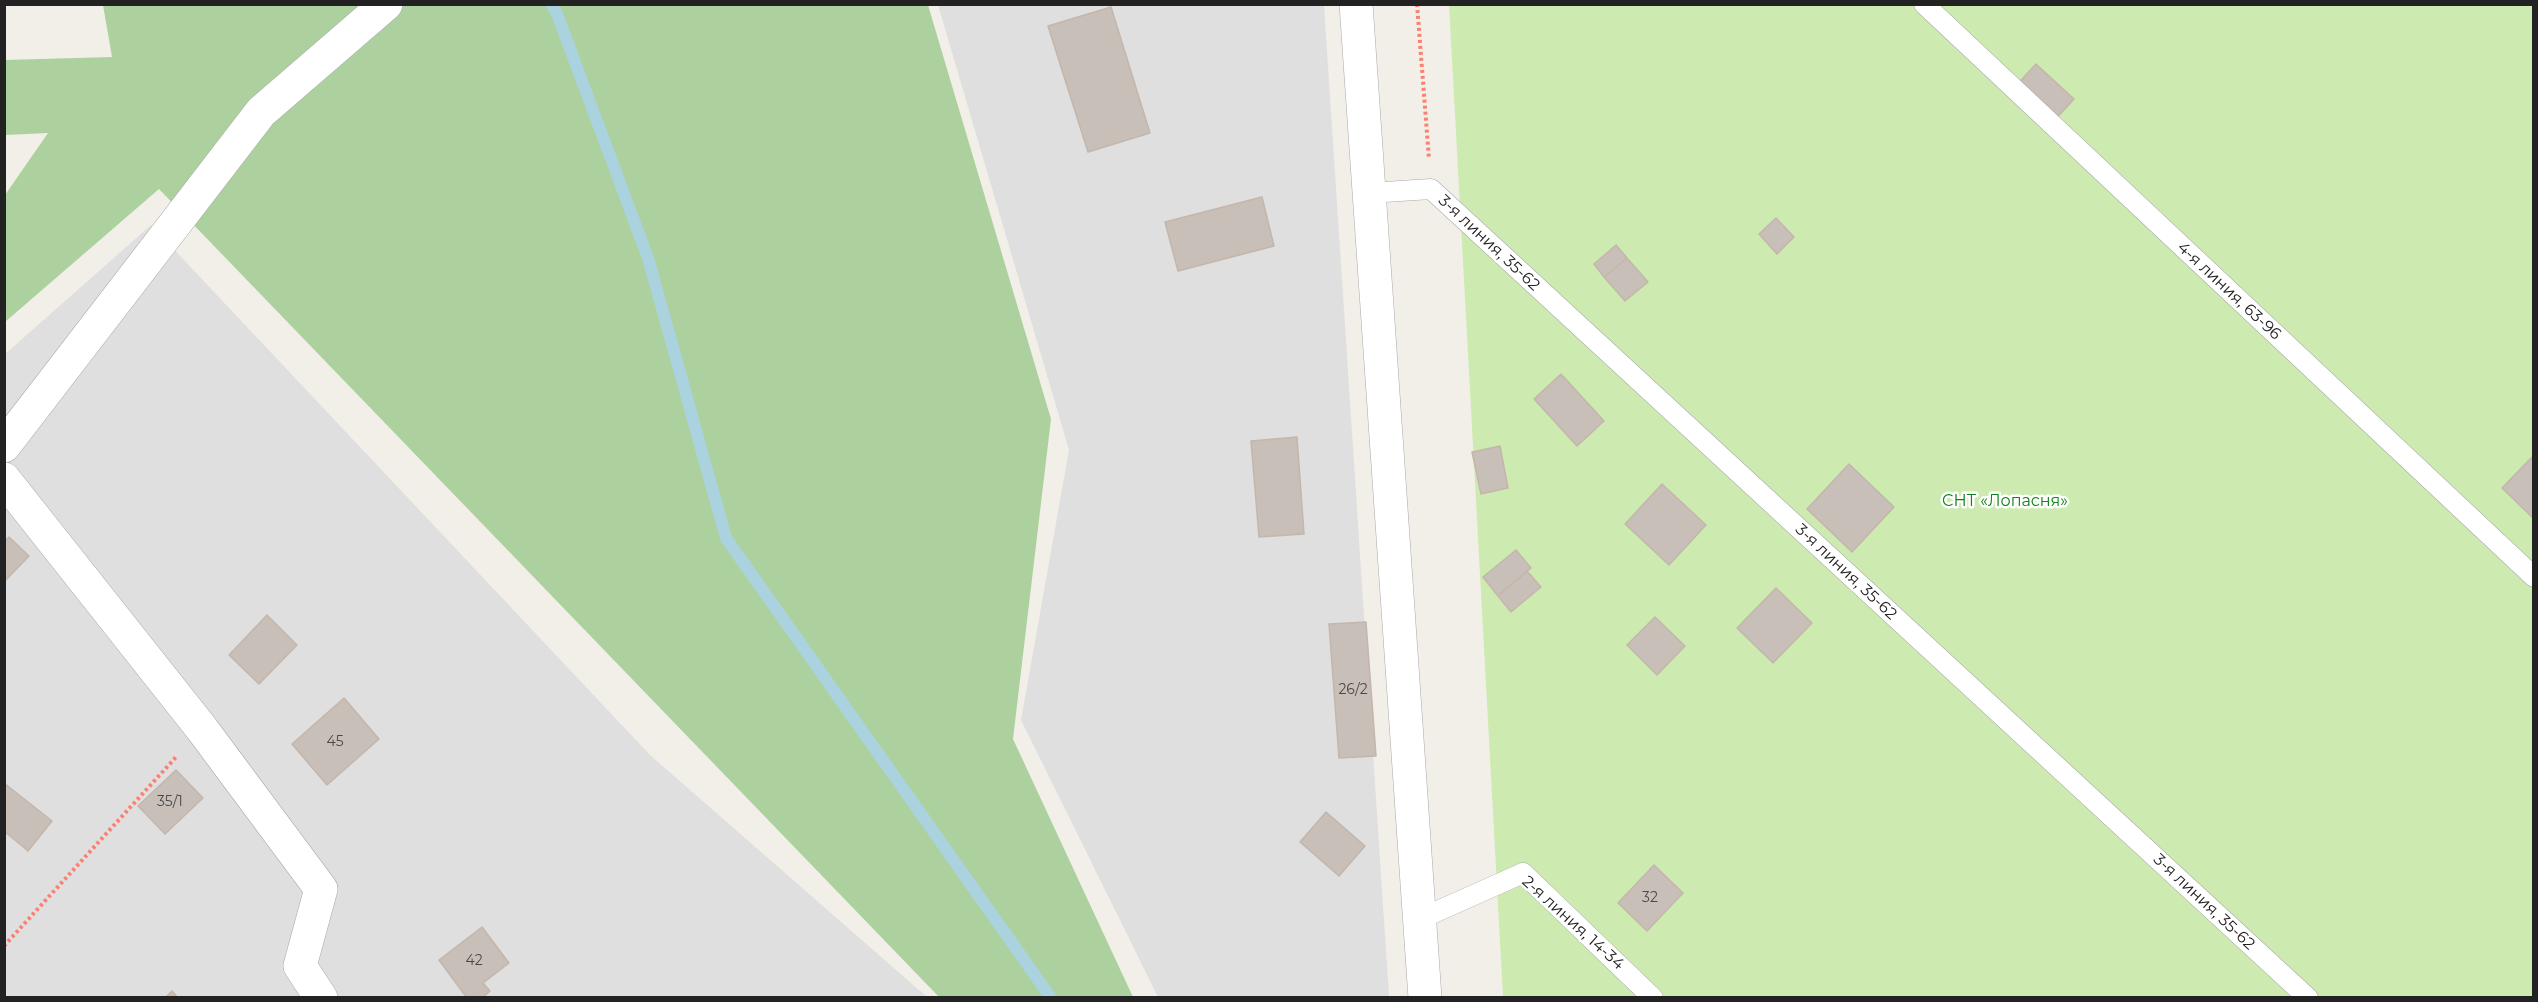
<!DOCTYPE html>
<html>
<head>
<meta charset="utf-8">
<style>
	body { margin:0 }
	#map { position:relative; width:2538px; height:1002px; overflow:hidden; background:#f2efe9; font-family:Montserrat,sans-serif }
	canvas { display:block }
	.frame { position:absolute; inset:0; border:6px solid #222; pointer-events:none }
</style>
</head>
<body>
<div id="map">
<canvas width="2538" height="1002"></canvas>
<div class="frame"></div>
</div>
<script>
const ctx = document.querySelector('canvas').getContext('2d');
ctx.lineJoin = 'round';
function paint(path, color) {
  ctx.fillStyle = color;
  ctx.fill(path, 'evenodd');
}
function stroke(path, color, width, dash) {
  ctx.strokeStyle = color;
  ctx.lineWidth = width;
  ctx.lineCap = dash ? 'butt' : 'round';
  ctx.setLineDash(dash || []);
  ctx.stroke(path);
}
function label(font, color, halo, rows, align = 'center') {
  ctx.font = font + ' Montserrat,sans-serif';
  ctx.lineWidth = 5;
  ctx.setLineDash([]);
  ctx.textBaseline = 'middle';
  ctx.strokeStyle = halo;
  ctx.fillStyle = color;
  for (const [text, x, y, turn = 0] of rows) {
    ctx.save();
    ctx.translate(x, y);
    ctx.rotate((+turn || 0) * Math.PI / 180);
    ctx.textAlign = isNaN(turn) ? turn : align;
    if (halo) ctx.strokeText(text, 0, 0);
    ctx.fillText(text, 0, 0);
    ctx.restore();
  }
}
paint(new Path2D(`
	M938,5H1324L1389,997H1158L1021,720L1069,450Z
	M151,225L650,755L927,997H5L4,355Z`), '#e0dfdf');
paint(new Path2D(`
	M1449,5H2533V997H1503Z`), '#cdebb0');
paint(new Path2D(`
	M103,5H928L1051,419L1013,739L1133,997H939L159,189L5,322V195L48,133L5,135V60L112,57Z`), '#add19e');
stroke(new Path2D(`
	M551,4L557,14L648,258L726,538L1051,998`), '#aad3df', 12);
const building = new Path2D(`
	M1111,7L1150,133L1088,152L1048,26Z
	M2036,64L2074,99L2051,124L2013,89Z
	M1262,197L1274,246L1178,271L1165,222Z
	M1776,218L1794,237L1777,254L1759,234Z
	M1616,245L1627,258L1604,277L1594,264Z
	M1627,258L1648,282L1625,301L1604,277Z
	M1561,374L1604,421L1577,446L1534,399Z
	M1297,437L1304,534L1259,537L1251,441Z
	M1500,446L1508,488L1481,494L1472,452Z
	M2534,455V519L2502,488Z
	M1849,464L1894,507L1852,552L1807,509Z
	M1662,484L1706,525L1669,565L1625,524Z
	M9,537L29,556L4,582V542Z
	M1516,550L1531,568L1498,596L1483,577Z
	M1527,571L1541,587L1511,612L1498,596Z
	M1776,588L1812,623L1773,663L1737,628Z
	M267,615L297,645L259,684L229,655Z
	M1655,617L1685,646L1657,675L1627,645Z
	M1366,622L1376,756L1339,758L1329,624Z
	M344,698L379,739L327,785L292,744Z
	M176,770L203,798L165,834L138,806Z
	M4,783L52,821L28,851L4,831Z
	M1326,812L1365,846L1339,876L1300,842Z
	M1654,865L1683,893L1647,931L1618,903Z
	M482,927L509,963L483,983L490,991L482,998H467L439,960Z
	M172,991L178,998H165Z`);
paint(building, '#c7bfb8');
stroke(building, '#c4b6ab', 1.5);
const lane = new Path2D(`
	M1924,4L2534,577
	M1369,193L1431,189L2308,998
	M1420,919L1523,873L1653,998`);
const street = new Path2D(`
	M1356,4L1425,998
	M4,446L261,112L386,4
	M4,479L202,729L321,889L300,966L321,998`);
stroke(lane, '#a9a9a9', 21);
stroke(street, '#a9a9a9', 34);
stroke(new Path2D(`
	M1417,4L1429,159
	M4,946L177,756`), '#fa8072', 4, [3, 3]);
stroke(lane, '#fff', 20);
stroke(street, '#fff', 33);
label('14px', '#4b4948', null, [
	["26/2",1353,690],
	["45",335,742],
	["35/1",170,802],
	["32",1650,898],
	["42",474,961]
]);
label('16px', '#222', '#fff', [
	["3-я линия, 35-62",1489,243,43],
	["4-я линия, 63-96",2229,291,43],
	["3-я линия, 35-62",1846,572,43],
	["3-я линия, 35-62",2204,902,43],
	["2-я линия, 14-34",1573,923,42]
]);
label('16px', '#0c8416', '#fff', [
	["СНТ «Лопасня»",2005,501]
]);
</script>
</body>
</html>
